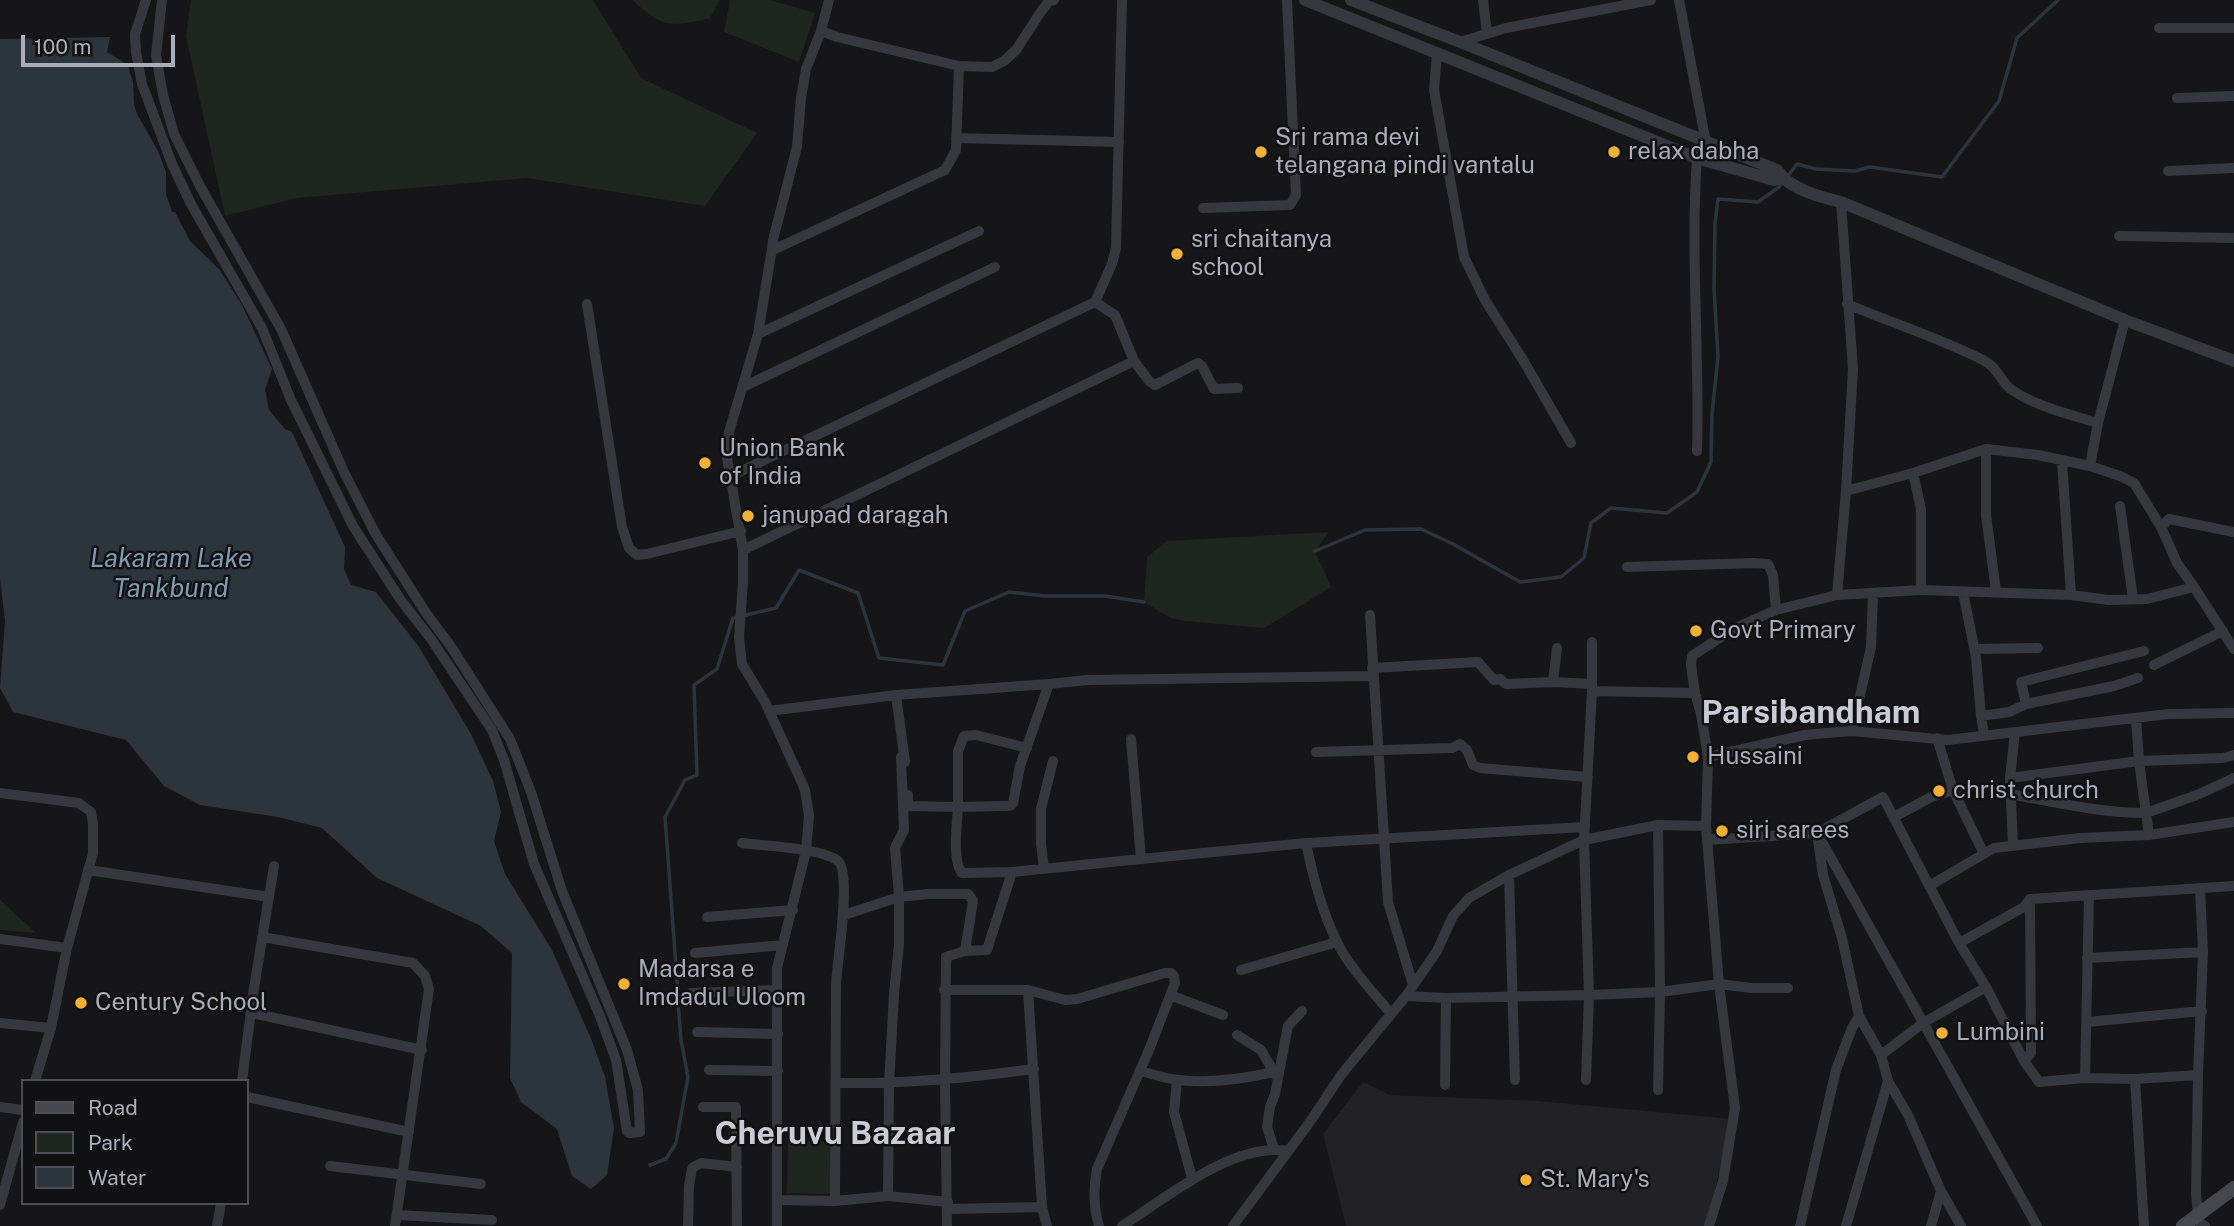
<!DOCTYPE html>
<html>
<head>
<meta charset="utf-8">
<style>
	body { margin:0 }
	#map { position:relative; width:2234px; height:1226px; overflow:hidden; background:#161618; font-family:"Public Sans",sans-serif }
	canvas { display:block }
	.legend { position:absolute; left:21px; top:1079px; width:228px; height:126px; box-sizing:border-box; background:#111113; border:2px solid #4d4f55; margin:0; padding:9px 12px; list-style:none; font-size:21px; color:#a8adb8 }
	.legend li { display:flex; align-items:center; gap:14px; height:35px }
	.legend b { width:35px; border:2px solid #4d4f55 }
	.scale { position:absolute; left:21px; top:35px; width:154px; height:32px; box-sizing:border-box; border:4px solid #a8adb8; border-top:0; padding-left:9px; font-size:21px; line-height:24px; white-space:nowrap; color:#a8adb8; -webkit-text-stroke:5px #111113; paint-order:stroke }
</style>
</head>
<body>
<div id="map">
<canvas width="2234" height="1226"></canvas>
<ul class="legend">
<li><b style="height:9px;background:#45474d"></b>Road</li>
<li><b style="height:19px;background:#1e261f"></b>Park</li>
<li><b style="height:19px;background:#2c353c"></b>Water</li>
</ul>
<div class="scale">100 m</div>
</div>
<script>
const ctx = document.querySelector('canvas').getContext('2d');
ctx.lineJoin = 'round';
function paint(path, color) {
  ctx.fillStyle = color;
  ctx.fill(path, 'evenodd');
}
function stroke(path, color, width, dash) {
  ctx.strokeStyle = color;
  ctx.lineWidth = width;
  ctx.lineCap = dash ? 'butt' : 'round';
  ctx.setLineDash(dash || []);
  ctx.stroke(path);
}
function label(font, color, halo, rows, align = 'center') {
  ctx.font = font + ' "Public Sans",sans-serif';
  ctx.lineWidth = 5;
  ctx.setLineDash([]);
  ctx.textBaseline = 'middle';
  ctx.strokeStyle = halo;
  ctx.fillStyle = color;
  for (const [text, x, y, turn = 0] of rows) {
    ctx.save();
    ctx.translate(x, y);
    ctx.rotate((+turn || 0) * Math.PI / 180);
    ctx.textAlign = isNaN(turn) ? turn : align;
    if (halo) ctx.strokeText(text, 0, 0);
    ctx.fillText(text, 0, 0);
    ctx.restore();
  }
}
paint(new Path2D(`
	M1363,1082L1390,1095L1538,1101L1732,1119L1706,1226H1346L1323,1134Z`), '#222225');
paint(new Path2D(`
	M191,0H593L641,78L757,133L705,206L527,178L297,198L225,216L186,36Z
	M632,0H720L710,18C670,27 665,29 632,0Z
	M730,0H770L815,13L799,62L724,32Z
	M1329,532L1315,551L1331,587L1264,628L1185,621L1171,618L1144,602L1147,557L1167,541Z
	M0,900L36,933L0,930Z
	M788,1140L834,1141L833,1194L787,1193Z`), '#1e261f');
paint(new Path2D(`
	M110,37L107,52L128,65L133,82L134,104L137,114L158,151L166,172V194L172,212H175L190,241L219,269L242,305L272,369L265,390L269,410L285,429L292,432L345,547L344,569L351,585L376,592L419,647L471,734L493,781L501,812L494,841L505,874L552,950L592,1041L605,1077L614,1128L607,1175L591,1189L572,1176L557,1129L521,1102L510,1078L512,953L481,926L377,878L322,828L278,817L200,805L164,786L126,740L13,712L0,688L5,621L0,578V39Z`), '#2c353c');
stroke(new Path2D(`
	M1788,176L1797,164L1816,169L1855,171L1870,167L1942,177L1999,101L2017,38L2058,0
	M1315,551L1365,530L1421,529L1453,544L1520,582L1561,577L1584,558L1591,523L1611,508L1667,513L1697,492L1711,462L1712,414L1718,357L1714,288L1715,223L1718,199L1758,202L1779,187L1783,182
	M678,994L665,817L685,780L697,775L694,685L717,669L733,618L776,608L799,570L858,593L879,658L943,665L965,611L1009,592L1045,596H1105L1144,602
	M650,1165L666,1159L676,1143L688,1077L681,1040L678,1002`), '#2c353c', 3.5);
stroke(new Path2D(`
	M146,0L135,34L136,52L142,84L172,164L191,204L262,328L291,400L353,526L400,599L431,639L492,730L504,760L534,864L600,1016L616,1060L627,1131L629,1133L640,1132L638,1090L627,1050L562,891L531,792L510,739L450,645L426,613L375,533L344,472L281,329L201,188L174,134L163,95L156,55L162,0
	M1483,0L1487,34
	M1679,0L1706,143
	M2159,28H2234
	M821,31L837,37L959,66L992,67L1004,61L1016,50L1040,13L1049,1L1054,0
	M1460,42L1506,28L1651,0
	M1437,53L1434,90L1464,257L1485,300L1523,360L1571,443
	M2177,98L2234,96
	M956,138L1119,142
	M2168,171L2234,168
	M1203,208L1290,205L1296,195L1287,0
	M2119,236L2234,238
	M773,250L945,170L956,150L959,66
	M587,304L622,527L629,548L637,555L647,554L741,531
	M1847,304C1892,323 1939,338 1983,360C2000,369 1999,381 2012,390C2037,407 2069,414 2098,423
	M758,334L979,231
	M1134,361L1149,381L1155,385L1198,363L1202,366L1214,389L1238,388
	M743,387L995,267
	M1986,449V515L1996,592
	M1697,451C1700,353 1690,255 1697,158
	M2062,461L2071,595
	M2090,466L2098,423L2125,320
	M1913,473L1921,509V590
	M731,476L1095,302
	M1846,491L1913,473L1986,449L2038,455L2090,466L2120,476L2134,483L2161,527L2177,563L2194,587
	M2120,506L2133,599
	M2161,527L2169,519L2234,532
	M743,550L1134,361L1115,315L1095,302L1112,264L1116,248L1122,0
	M1627,567L1754,563L1768,564L1773,575L1776,610
	M1963,592L1976,657L1981,716L1984,735
	M1837,595L1846,491L1853,369L1841,202
	M1370,615L1388,902L1413,985
	M1975,649L2038,648
	M2154,665L2223,631
	M1372,668L1478,662L1494,680L1500,679L1506,684L1553,682L1592,684
	M1553,682L1557,648
	M1592,691L1695,693
	M896,695L1049,684
	M2026,704L2021,682L2144,651
	M769,711L896,695L905,762
	M1981,716L2009,712L2026,704L2114,686L2138,678
	M2136,718L2139,761L2146,813L2197,795L2234,778
	M1852,731L1871,647L1873,594
	M1937,738L1953,790L1984,854
	M1131,739L1141,859L1306,843L1584,827
	M1027,748L976,735L964,736L958,751V807L1005,806H1010L1013,803L1020,766L1049,684L1087,680L1373,676
	M1316,752L1452,748L1460,744L1467,750L1473,765L1480,768L1588,777
	M1708,757L1805,735L1827,733L1852,731L1948,740L2168,714L2234,713
	M2010,778L2015,732
	M0,793L79,803L91,812L93,824V853L67,948L51,1028L35,1081
	M2010,794C2055,802 2100,813 2146,813L2149,835
	M908,795V806L958,807C957,823 952,861 962,873L1012,872
	M1894,817L1931,797L1953,790
	M1658,825L1660,992L1658,1090
	M1817,833L2037,1226
	M1707,840L1817,833L1883,797L1959,943L1986,987L2024,1061L2039,1082L2085,1078L2135,1079L2198,1075
	M1818,840L1823,875L1842,938L1859,1016L1881,1055L1888,1081L1908,1115L1941,1191L1961,1226
	M742,843C764,846 822,848 838,861C852,873 837,963 836,984L835,1201
	M1306,843C1313,877 1325,923 1343,953C1356,975 1375,994 1391,1014
	M2013,845L2010,778L2139,761L2223,758L2234,755
	M1044,868L1041,844V809L1053,761
	M88,870L269,897
	M1509,875L1515,1080
	M1929,886L1994,848L2080,838L2149,835L2234,822
	M844,915L899,897L928,894H968L973,901L965,951
	M707,917L793,910
	M262,937L413,963L425,976L429,989L395,1226
	M0,939L67,948
	M1959,943L2024,907L2030,899L2234,886
	M695,953L783,945
	M2087,958L2203,952
	M1241,970L1337,942
	M944,990H1028L1065,1000L1077,999L1165,973H1171L1174,976L1175,983L1149,1050L1097,1169C1093,1189 1093,1206 1099,1226
	M1028,990L1042,1207L1047,1226
	M691,993L777,990
	M1170,995L1223,1015
	M1406,996L1446,998L1589,995L1660,992L1719,984L1752,988H1788
	M252,1013L422,1050
	M2087,1022L2202,1011
	M0,1023L51,1028
	M697,1032L778,1034
	M1237,1035L1261,1050L1276,1076
	M1881,1055L1923,1023L1986,987
	M2024,1061L2031,1053L2030,899
	M709,1070L778,1071
	M1140,1071C1153,1074 1166,1079 1179,1080C1211,1084 1243,1079 1274,1072
	M2085,1078L2089,896
	M2135,1079L2144,1226
	M1177,1080L1174,1112L1192,1178
	M1586,1080L1589,995L1584,840L1592,691V642
	M242,1081L254,988L274,866
	M836,1083C905,1084 966,1078 1034,1069
	M1445,1085L1446,998
	M247,1097L409,1132
	M0,1107L23,1110
	M703,1107H736L737,1226
	M1274,1149L1267,1127L1270,1107L1275,1094L1288,1026L1302,1011
	M330,1166L481,1184
	M888,1196L889,1084L894,994L899,944V897L895,848L904,830L901,757
	M778,1200L835,1201L888,1196L948,1202
	M0,1205L23,1122
	M948,1209L1042,1207
	M2198,1214L2196,1194L2198,1075L2203,952L2200,889
	M397,1215L492,1220
	M2200,1223L2205,1226
	M217,1226L221,1203
	M688,1226L689,1186L692,1168L701,1163L737,1167
	M777,1226V968L806,851L809,816L805,790L798,774L765,702L742,664L739,637L743,583V550L727,458L729,432L758,334L774,236L797,147L801,98L806,69L821,31L829,0
	M947,1226L945,1081L946,957L965,951L987,950L1012,872L1141,859
	M1122,1226C1165,1199 1233,1142 1287,1151
	M1233,1226L1312,1119L1341,1075L1406,996L1437,951L1453,916L1469,898L1509,875L1584,840L1658,825L1706,826
	M1709,1226L1723,1181L1735,1108L1719,984L1706,826L1708,757L1701,714L1695,693L1691,665L1692,656L1733,629L1776,610L1837,595L1921,590L2071,595L2109,600L2147,599L2194,587L2234,649
	M1800,1226L1836,1070L1852,1028L1859,1016
	M1846,1226L1888,1081
	M1931,1226L1941,1191`), '#37383d', 10);
stroke(new Path2D(`
	M1305,0L1697,158L1774,180L1782,178
	M1351,0L1460,42L1777,170C1789,189 1820,197 1841,202L2125,320L2234,361`), '#37383d', 12);
stroke(new Path2D(`
	M2183,1226L2234,1188`), '#45474d', 14);
for (const [x, y, r, color] of [
	[1261,152,7,"#f2b134"],
	[1614,152,7,"#f2b134"],
	[1177,254,7,"#f2b134"],
	[705,463,7,"#f2b134"],
	[748,516,7,"#f2b134"],
	[1696,631,7,"#f2b134"],
	[1693,757,7,"#f2b134"],
	[1939,791,7,"#f2b134"],
	[1722,831,7,"#f2b134"],
	[624,984,7,"#f2b134"],
	[81,1003,7,"#f2b134"],
	[1942,1033,7,"#f2b134"],
	[1526,1180,7,"#f2b134"]
]) {
  const dot = new Path2D();
  dot.arc(x, y, r, 0, 2 * Math.PI);
  ctx.fillStyle = color;
  ctx.fill(dot);
  stroke(dot, '#111113', 2.5);
}
label('24px', '#a8adb8', '#111113', [
	["Sri rama devi",1275,138],
	["telangana pindi vantalu",1275,166],
	["relax dabha",1628,152],
	["sri chaitanya",1191,240],
	["school",1191,268],
	["Union Bank",719,449],
	["of India",719,477],
	["janupad daragah",762,516],
	["Govt Primary",1710,631],
	["Hussaini",1707,757],
	["christ church",1953,791],
	["siri sarees",1736,831],
	["Madarsa e",638,970],
	["Imdadul Uloom",638,998],
	["Century School",95,1003],
	["Lumbini",1956,1033],
	["St. Mary's",1540,1180]
], 'left');
label('italic 26px', '#7f9bb3', '#111113', [
	["Lakaram Lake",171,559],
	["Tankbund",171,589]
]);
label('bold 32px', '#c9ccd4', '#111113', [
	["Parsibandham",1811,713],
	["Cheruvu Bazaar",835,1134]
]);
</script>
</body>
</html>
